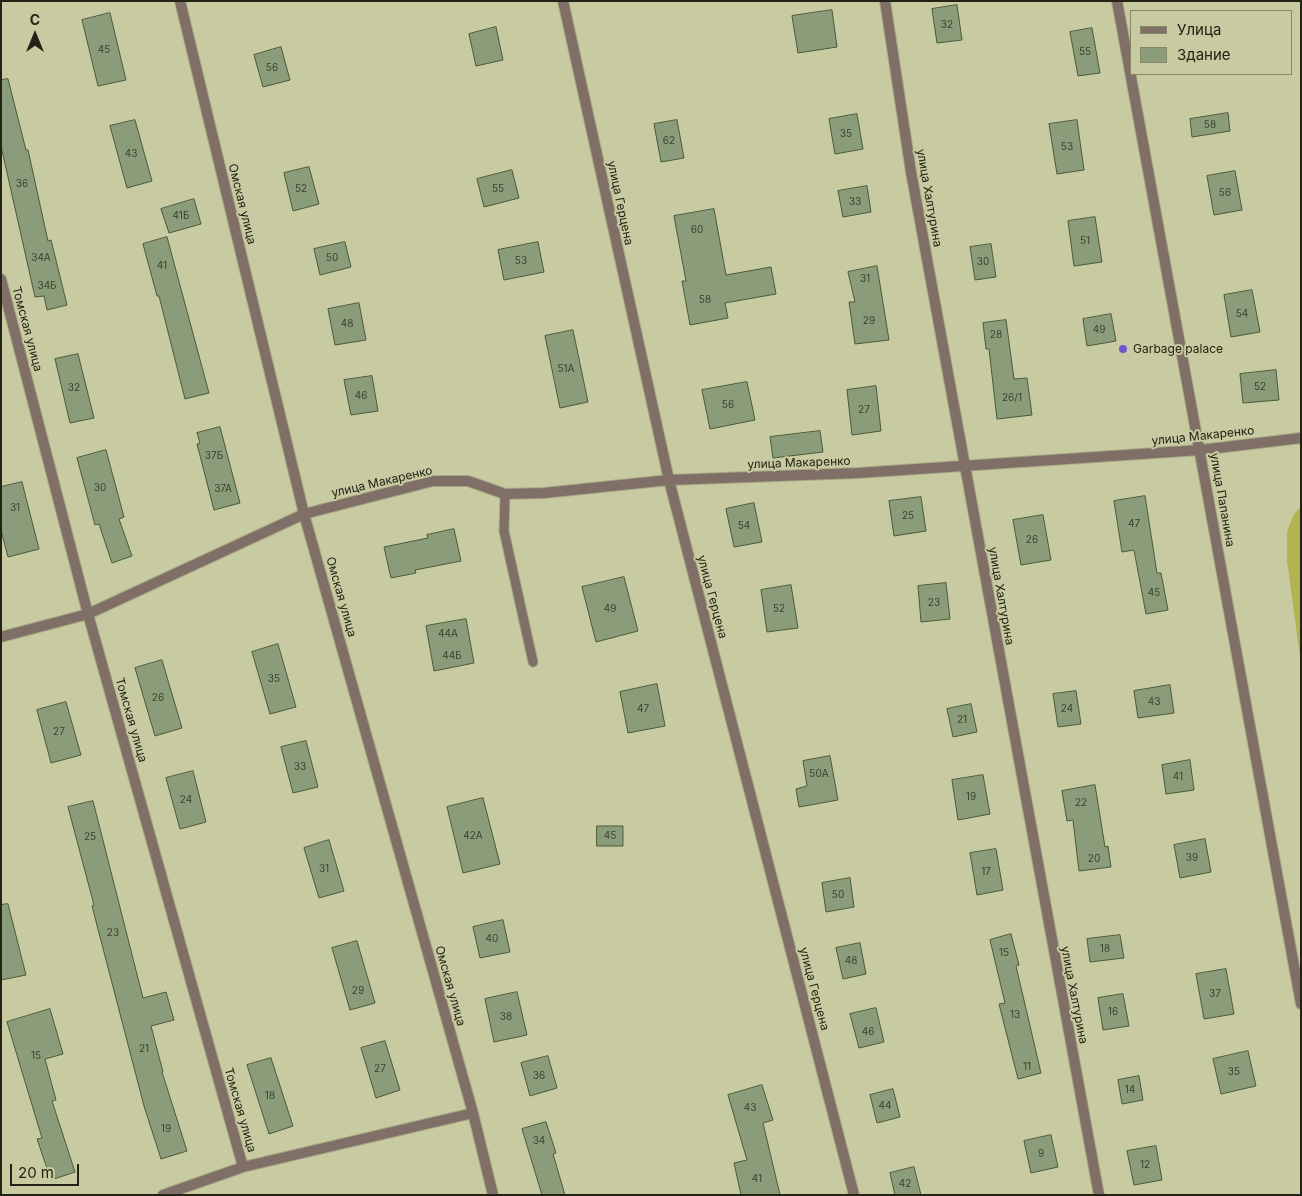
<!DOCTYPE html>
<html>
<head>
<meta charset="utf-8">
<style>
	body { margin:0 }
	#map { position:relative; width:1302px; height:1196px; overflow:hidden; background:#c8caa1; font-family:Inter,sans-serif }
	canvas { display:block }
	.frame { position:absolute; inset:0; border:2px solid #222314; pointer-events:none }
	.legend { position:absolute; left:1130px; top:10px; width:162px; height:65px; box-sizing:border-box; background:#c8caa1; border:1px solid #868769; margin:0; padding:6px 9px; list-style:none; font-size:15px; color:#222314 }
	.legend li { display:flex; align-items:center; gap:10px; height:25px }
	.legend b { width:25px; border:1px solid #868769 }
	.north { position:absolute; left:10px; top:10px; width:50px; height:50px; -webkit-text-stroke:4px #c8caa1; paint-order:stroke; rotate:0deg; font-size:14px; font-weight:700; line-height:20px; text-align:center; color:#222314 }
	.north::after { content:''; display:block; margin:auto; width:18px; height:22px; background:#222314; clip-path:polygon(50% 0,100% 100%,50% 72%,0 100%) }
	.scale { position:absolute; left:10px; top:1164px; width:69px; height:22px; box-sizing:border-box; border:2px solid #222314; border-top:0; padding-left:6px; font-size:15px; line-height:18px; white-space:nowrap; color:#222314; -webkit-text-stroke:4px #c8caa1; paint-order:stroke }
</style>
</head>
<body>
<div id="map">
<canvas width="1302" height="1196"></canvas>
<div class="frame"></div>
<ul class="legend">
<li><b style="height:6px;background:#7f6f66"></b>Улица</li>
<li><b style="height:14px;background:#8a9c79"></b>Здание</li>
</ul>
<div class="north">С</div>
<div class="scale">20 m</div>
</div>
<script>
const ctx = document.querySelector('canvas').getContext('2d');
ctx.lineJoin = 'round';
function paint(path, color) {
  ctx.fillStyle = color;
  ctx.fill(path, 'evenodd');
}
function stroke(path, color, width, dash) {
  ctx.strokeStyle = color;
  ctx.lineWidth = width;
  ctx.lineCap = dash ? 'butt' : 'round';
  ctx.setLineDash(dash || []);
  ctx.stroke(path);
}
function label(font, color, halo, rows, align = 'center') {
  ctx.font = font + ' Inter,sans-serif';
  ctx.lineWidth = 4;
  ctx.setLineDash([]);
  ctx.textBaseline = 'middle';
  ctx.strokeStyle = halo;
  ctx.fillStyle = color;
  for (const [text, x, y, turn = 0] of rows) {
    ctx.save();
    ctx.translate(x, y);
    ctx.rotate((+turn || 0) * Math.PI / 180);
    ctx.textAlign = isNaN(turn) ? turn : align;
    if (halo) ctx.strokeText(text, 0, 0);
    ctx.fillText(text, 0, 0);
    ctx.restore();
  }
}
paint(new Path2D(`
	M1301,506V663L1287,561V531L1294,514Z`), '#b2b353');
const building = new Path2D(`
	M957,5L962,40L937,43L932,9Z
	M832,10L837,47L798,53L792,16Z
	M110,13L126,80L98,86L82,20Z
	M496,27L503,60L476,66L469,34Z
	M1092,28L1100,73L1078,76L1070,32Z
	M281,47L290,80L263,87L254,55Z
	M8,79L26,150H28L48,241L51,240L67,305L47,310L44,296L35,297L1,146V80Z
	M1228,113L1230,131L1192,137L1190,119Z
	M857,114L863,149L835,154L829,119Z
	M135,120L152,181L127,188L110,126Z
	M677,120L684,158L661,162L654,124Z
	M1077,120L1084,170L1057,174L1049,124Z
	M309,167L319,204L293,211L284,173Z
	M512,170L519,198L484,207L477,179Z
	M1235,171L1242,210L1214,215L1207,176Z
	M867,186L871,212L843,217L838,191Z
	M194,199L201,224L169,233L161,209Z
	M714,209L726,275L771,267L776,294L725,303L728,318L690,325L682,281H686L674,216Z
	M1095,217L1102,262L1074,266L1068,221Z
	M167,237L209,393L185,399L159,296H157L143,244Z
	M345,242L351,267L320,275L314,249Z
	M538,242L544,272L504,280L498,250Z
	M991,244L996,277L975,280L970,247Z
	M877,266L889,340L855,344L849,302H855L848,272Z
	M1252,290L1260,332L1231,337L1224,295Z
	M359,303L366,340L335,345L328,309Z
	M1111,314L1116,341L1087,346L1083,319Z
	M1006,320L1014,379L1027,378L1032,415L997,419L989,349H986L983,323Z
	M573,330L588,402L560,408L545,336Z
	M78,354L94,418L70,423L55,359Z
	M1276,370L1279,400L1243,403L1240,374Z
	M372,376L378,411L351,415L344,380Z
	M747,382L755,420L710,429L702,390Z
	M876,386L881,431L852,435L847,390Z
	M220,427L240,503L214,510L197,444L200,443L197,433Z
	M820,431L823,452L773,458L770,437Z
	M106,450L124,517L119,519L132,556L112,563L99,524L95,525L77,458Z
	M22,482L39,549L8,557L1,530V487Z
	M1145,496L1157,573H1161L1168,610L1146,614L1134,550L1122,552L1114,501Z
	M921,497L926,531L894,536L889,501Z
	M754,503L762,542L734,547L726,509Z
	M1043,515L1051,560L1021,565L1013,520Z
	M454,529L461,561L415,570L416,573L391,578L384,547L428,538L427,535Z
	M624,577L638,631L596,642L582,587Z
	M946,583L950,619L921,622L918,586Z
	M791,585L798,628L767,632L761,590Z
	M466,619L474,663L434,671L426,626Z
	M278,644L296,707L270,714L252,652Z
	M162,660L182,728L155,736L135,668Z
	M657,684L665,726L628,733L620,692Z
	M1170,685L1174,713L1138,718L1134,691Z
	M1076,691L1081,724L1058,727L1053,694Z
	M66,702L81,755L51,763L37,710Z
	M971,704L977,732L953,737L947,709Z
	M306,741L318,787L293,793L281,747Z
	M830,756L838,800L799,807L796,789L807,786L803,761Z
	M1190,760L1194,790L1166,794L1162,765Z
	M193,771L206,822L180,829L166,778Z
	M983,775L990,814L958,820L952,780Z
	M1095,785L1105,847L1108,846L1111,867L1079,871L1073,820L1067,821L1062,791Z
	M483,798L500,864L463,873L447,807Z
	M93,801L143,998L166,992L174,1020L151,1026L163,1072H162L187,1151L161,1159L144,1106L92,906L94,905L68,807Z
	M597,826H623V846H597Z
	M1205,839L1211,872L1180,878L1174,845Z
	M329,840L344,891L319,898L304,848Z
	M996,849L1003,890L977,895L970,853Z
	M850,878L854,907L826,912L822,883Z
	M8,904L26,975L1,980V905Z
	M503,920L510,952L480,958L473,927Z
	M1011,934L1019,965L1016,966L1041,1073L1018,1079L999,1004L1005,1003L990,940Z
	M1120,935L1124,958L1090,962L1087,939Z
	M357,941L375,1003L350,1010L332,948Z
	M860,943L866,974L843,979L836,948Z
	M1226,969L1234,1014L1204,1019L1196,974Z
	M517,992L527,1035L494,1042L485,999Z
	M1123,994L1129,1026L1103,1030L1098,998Z
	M876,1008L884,1042L859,1048L850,1014Z
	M50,1009L63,1054L45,1059L56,1100L52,1101L75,1172L51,1180L37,1139L42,1138L7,1022Z
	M385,1041L400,1090L376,1098L361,1048Z
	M1248,1051L1256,1086L1221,1094L1213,1059Z
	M548,1056L557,1088L530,1096L521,1063Z
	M271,1058L293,1126L269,1134L247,1065Z
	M1139,1076L1143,1100L1122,1104L1118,1080Z
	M762,1085L773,1120L763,1123L780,1195H741L734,1163L747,1160L728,1095Z
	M893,1089L900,1117L877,1123L870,1095Z
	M546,1122L556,1153L553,1154L565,1195H542L522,1129Z
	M1051,1135L1058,1167L1031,1173L1024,1141Z
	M1156,1146L1162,1180L1134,1185L1127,1151Z
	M914,1167L921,1195H895L890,1173Z`);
paint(building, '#8a9c79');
stroke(building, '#4a5a3a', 1);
const lane = new Path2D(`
	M505,494L504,531L533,662`);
const street = new Path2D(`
	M180,1L304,514L473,1113L493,1195
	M563,1L669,480L854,1195
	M885,1L911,172L1099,1195
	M1117,1L1301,1004
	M1,279L88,614L243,1167
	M1,637L88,614L304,514L433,481H468L505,494L544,493L669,480L858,473L1200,450L1301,438
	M163,1195L243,1167L473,1113`);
stroke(lane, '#a7a985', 11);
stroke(street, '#a7a985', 12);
stroke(lane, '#7f6f66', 9);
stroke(street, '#7f6f66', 10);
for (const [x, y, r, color] of [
	[1123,349,5,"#7155cf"]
]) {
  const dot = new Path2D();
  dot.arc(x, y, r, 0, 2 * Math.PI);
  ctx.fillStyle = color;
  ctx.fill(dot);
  stroke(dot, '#c8caa1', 2);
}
label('10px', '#3c412d', null, [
	["32",947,25],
	["45",104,50],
	["55",1085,52],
	["56",272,68],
	["58",1210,125],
	["35",846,134],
	["62",669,141],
	["53",1067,147],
	["43",131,154],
	["36",22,184],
	["52",301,189],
	["55",498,189],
	["56",1225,193],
	["33",855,202],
	["41Б",181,216],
	["60",697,230],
	["51",1085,241],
	["34А",41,258],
	["50",332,258],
	["53",521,261],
	["30",983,262],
	["41",162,266],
	["31",865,279],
	["34Б",47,286],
	["58",705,300],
	["54",1242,314],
	["29",869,321],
	["48",347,324],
	["49",1099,330],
	["28",996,335],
	["51А",566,369],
	["52",1260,387],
	["32",74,388],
	["46",361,396],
	["26/1",1012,398],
	["56",728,405],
	["27",864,410],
	["37Б",214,456],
	["30",100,488],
	["37А",223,489],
	["31",15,508],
	["25",908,516],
	["47",1134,524],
	["54",744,526],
	["26",1032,540],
	["45",1154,593],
	["23",934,603],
	["49",610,609],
	["52",779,609],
	["44А",448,634],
	["44Б",452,656],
	["35",274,679],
	["26",158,698],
	["43",1154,702],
	["47",643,709],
	["24",1067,709],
	["21",962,720],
	["27",59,732],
	["33",300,767],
	["50А",819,774],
	["41",1178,777],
	["19",971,797],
	["24",186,800],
	["22",1081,803],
	["42А",473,836],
	["45",610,836],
	["25",90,837],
	["39",1192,858],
	["20",1094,859],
	["31",324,869],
	["17",986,872],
	["50",838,895],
	["23",113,933],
	["40",492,939],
	["18",1105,949],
	["15",1004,953],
	["48",851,961],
	["29",358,991],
	["37",1215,994],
	["16",1113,1012],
	["13",1015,1015],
	["38",506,1017],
	["46",868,1032],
	["21",144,1049],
	["15",36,1056],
	["11",1027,1067],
	["27",380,1069],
	["35",1234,1072],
	["36",539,1076],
	["14",1130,1090],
	["18",270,1096],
	["44",885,1106],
	["43",750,1108],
	["19",166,1129],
	["34",539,1141],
	["9",1041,1154],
	["12",1145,1165],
	["41",757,1179],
	["42",905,1184]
]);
label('12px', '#222314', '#c8caa1', [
	["улица Халтурина",929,198,80],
	["улица Герцена",620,203,78],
	["Омская улица",242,204,76],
	["Томская улица",27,329,75],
	["улица Макаренко",1203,436,-6],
	["улица Макаренко",799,463,-2],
	["улица Макаренко",382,482,-13],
	["улица Папанина",1222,500,80],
	["улица Халтурина",1001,596,80],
	["Омская улица",341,597,74],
	["улица Герцена",712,597,75],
	["Томская улица",131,720,74],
	["Омская улица",450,986,74],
	["улица Герцена",814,989,75],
	["улица Халтурина",1074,995,79],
	["Томская улица",240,1110,74]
]);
label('12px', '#222314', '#c8caa1', [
	["Garbage palace",1133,349]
], 'left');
</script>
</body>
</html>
